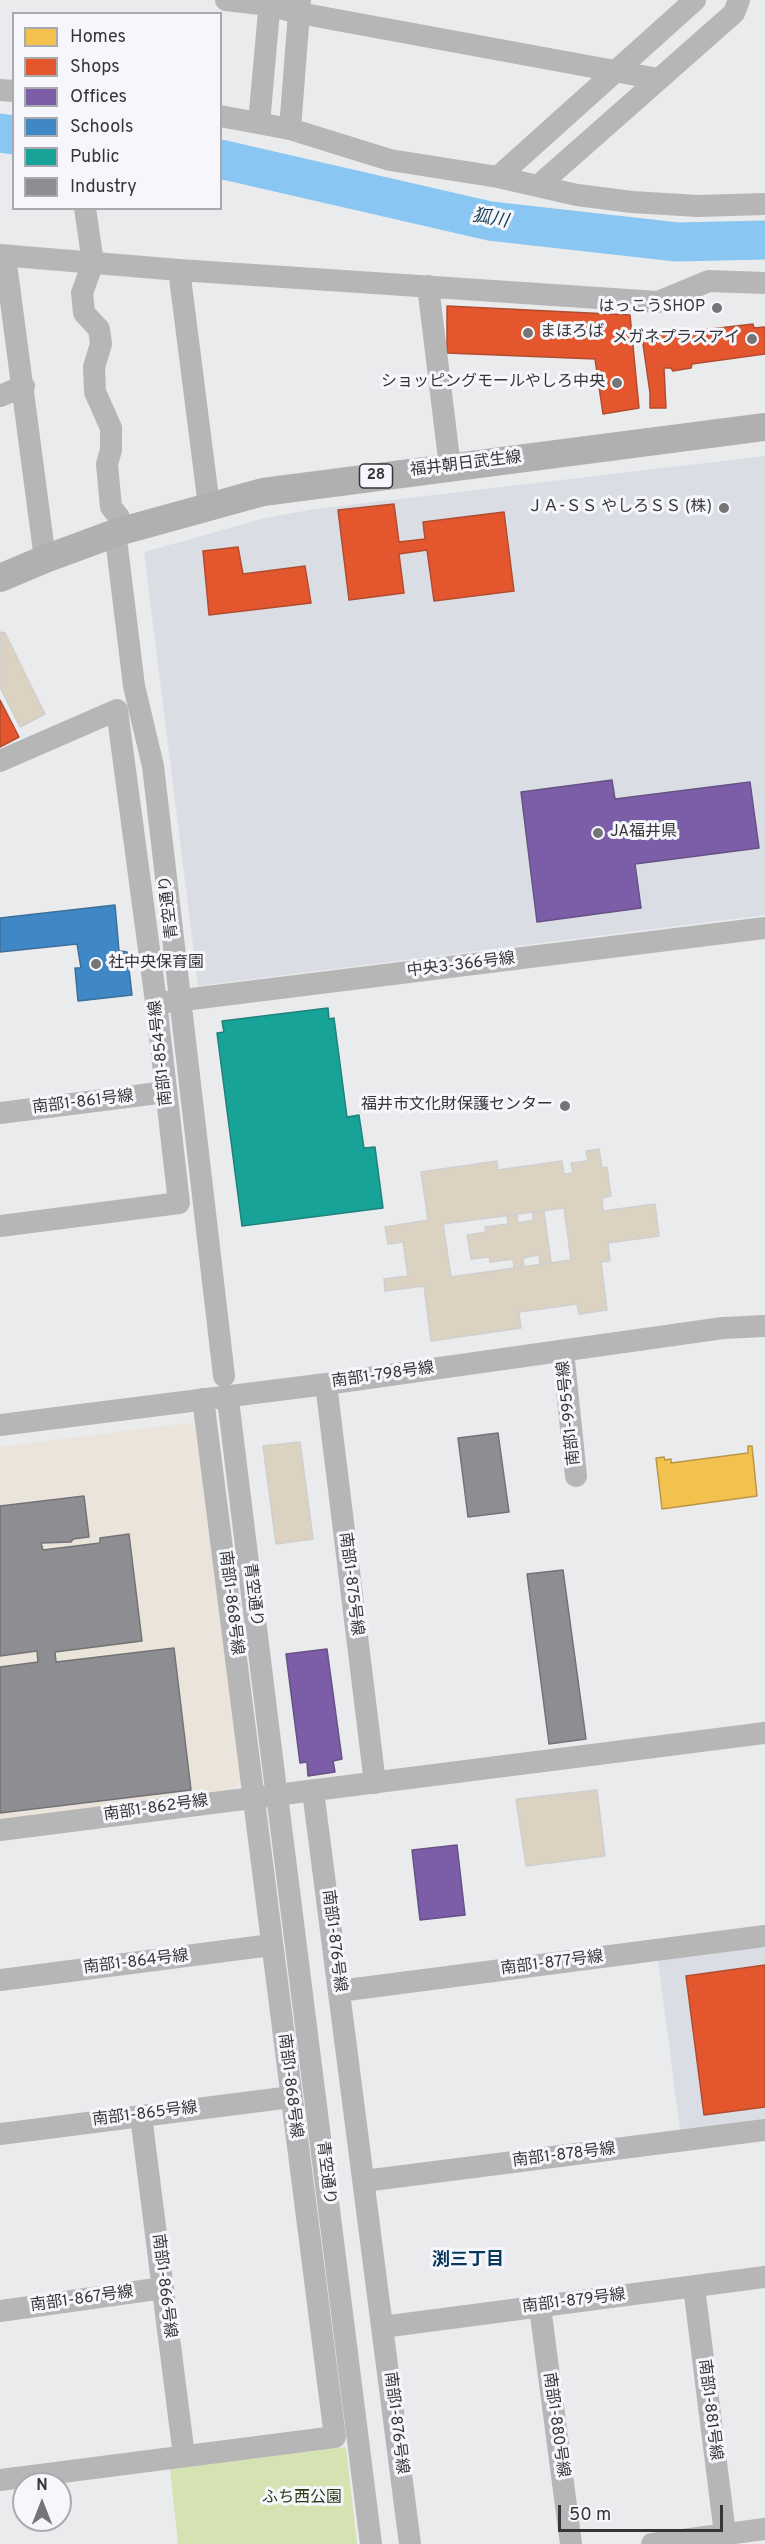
<!DOCTYPE html>
<html>
<head>
<meta charset="utf-8">
<style>
	body { margin:0 }
	#map { position:relative; width:765px; height:2544px; overflow:hidden; background:#eaebed; font-family:Overpass,sans-serif }
	canvas { display:block }
	.legend { position:absolute; left:12px; top:12px; width:210px; height:198px; box-sizing:border-box; background:#f6f7fc; border:2px solid #a9aaae; margin:0; padding:8px 10px; list-style:none; font-size:18px; color:#363638 }
	.legend li { display:flex; align-items:center; gap:12px; height:30px }
	.legend b { width:30px; border:2px solid #a9aaae }
	.north { position:absolute; left:12px; top:2472px; width:60px; height:60px; box-sizing:border-box; background:#f6f7fc; border:2px solid #a9aaae; border-radius:50%; rotate:0deg; font-size:16px; font-weight:700; line-height:24px; text-align:center; color:#363638 }
	.north::after { content:''; display:block; margin:auto; width:21px; height:27px; background:#757577; clip-path:polygon(50% 0,100% 100%,50% 72%,0 100%) }
	.scale { position:absolute; left:558px; top:2505px; width:165px; height:27px; box-sizing:border-box; border:3px solid #363638; border-top:0; padding-left:8px; font-size:18px; line-height:21px; white-space:nowrap; color:#363638; -webkit-text-stroke:4px #f6f7fc; paint-order:stroke }
</style>
</head>
<body>
<div id="map">
<canvas width="765" height="2544"></canvas>
<ul class="legend">
<li><b style="height:16px;background:#f2c14e"></b>Homes</li>
<li><b style="height:16px;background:#e4572e"></b>Shops</li>
<li><b style="height:16px;background:#7b5ea7"></b>Offices</li>
<li><b style="height:16px;background:#3f88c5"></b>Schools</li>
<li><b style="height:16px;background:#17a398"></b>Public</li>
<li><b style="height:16px;background:#8d8d92"></b>Industry</li>
</ul>
<div class="north">N</div>
<div class="scale">50 m</div>
</div>
<script>
const ctx = document.querySelector('canvas').getContext('2d');
ctx.lineJoin = 'round';
function paint(path, color) {
  ctx.fillStyle = color;
  ctx.fill(path, 'evenodd');
}
function stroke(path, color, width, dash) {
  ctx.strokeStyle = color;
  ctx.lineWidth = width;
  ctx.lineCap = dash ? 'butt' : 'round';
  ctx.setLineDash(dash || []);
  ctx.stroke(path);
}
function label(font, color, halo, rows, align = 'center') {
  ctx.font = font + ' Overpass,"Noto Sans JP",sans-serif';
  ctx.lineWidth = 6;
  ctx.setLineDash([]);
  ctx.textBaseline = 'middle';
  ctx.strokeStyle = halo;
  ctx.fillStyle = color;
  for (const [text, x, y, turn = 0] of rows) {
    ctx.save();
    ctx.translate(x, y);
    ctx.rotate((+turn || 0) * Math.PI / 180);
    ctx.textAlign = isNaN(turn) ? turn : align;
    if (halo) ctx.strokeText(text, 0, 0);
    ctx.fillText(text, 0, 0);
    ctx.restore();
  }
}
paint(new Path2D(`
	M765,456V915L198,986L144,552L265,518L315,509Z
	M765,1946V2119L680,2130L658,1960Z`), '#dbdde4');
paint(new Path2D(`
	M187,1423L195,1427L241,1779L234,1789L0,1820V1447Z`), '#eae4da');
paint(new Path2D(`
	M346,2447L357,2544H178L170,2469Z`), '#d5e3b3');
const homes = new Path2D(`
	M748,1446H752L757,1496L662,1509L656,1458L664,1457L665,1460L671,1459V1463L748,1453Z`);
paint(homes, '#f2c14e');
stroke(homes, '#ba9747', 1.5);
const shops = new Path2D(`
	M447,306L630,315L639,408L603,414L595,359L447,353Z
	M753,324L754,328L765,327V354L692,364L691,368L673,371L671,368H664L666,408H650V393L642,337Z
	M394,504L399,542L425,539L423,522L504,512L514,591L434,601L427,550L399,554L404,593L349,600L338,510Z
	M238,547L243,574L305,566L311,603L209,615L203,551Z
	M0,700L19,737L0,747Z
	M765,1965V2107L704,2115L686,1976Z`);
paint(shops, '#e4572e');
stroke(shops, '#b04d31', 1.5);
const offices = new Path2D(`
	M612,780L615,799L750,782L759,848L635,864L641,908L537,922L521,792Z
	M327,1649L342,1759L333,1761L335,1772L308,1776L307,1762L300,1763L286,1654Z
	M457,1845L465,1915L420,1920L412,1850Z`);
paint(offices, '#7b5ea7');
stroke(offices, '#665286', 1.5);
const schools = new Path2D(`
	M115,905L119,951L127,952L132,995L78,1001L75,968H81L77,944L0,952V918Z`);
paint(schools, '#3f88c5');
stroke(schools, '#3c6f9b', 1.5);
const public = new Path2D(`
	M328,1008L329,1019L334,1018L347,1117L359,1115L364,1148L375,1147L383,1208L242,1226L217,1033L224,1032L222,1021Z`);
paint(public, '#17a398');
stroke(public, '#20827b', 1.5);
const industry = new Path2D(`
	M498,1433L509,1512L468,1517L458,1438Z
	M84,1496L89,1537L73,1539L71,1542L41,1543L43,1550L100,1543V1538L129,1534L142,1641L55,1652L56,1662L174,1648L191,1790L0,1813V1667L38,1662L37,1651L0,1656V1506Z
	M563,1570L586,1739L549,1744L527,1574Z`);
paint(industry, '#8d8d92');
stroke(industry, '#737377', 1.5);
stroke(new Path2D(`
	M0,133L14,135
	M220,159L490,221L677,242L765,240`), '#89c7f2', 39);
const building = new Path2D(`
	M0,632L5,633L45,714L20,727L0,687Z
	M599,1149L602,1168L607,1167L611,1196L602,1198L603,1211L655,1204L659,1236L608,1243L610,1261L601,1262L607,1310L579,1314L577,1304L519,1312L521,1328L431,1341L424,1286L385,1291L384,1279L408,1276L403,1242L388,1244L385,1227L428,1220L421,1172L497,1161L498,1170L562,1161L564,1174L573,1173L571,1163L588,1161L586,1151ZM564,1208L571,1260L451,1277L443,1224Z
	M544,1211L551,1262L540,1264L539,1255L523,1258L524,1266L514,1268L513,1259L490,1262L489,1257L471,1259L467,1235L486,1232L485,1227L508,1224L507,1216L517,1214L518,1223L534,1220L532,1212Z
	M300,1442L313,1539L276,1544L263,1446Z
	M597,1790L605,1856L526,1866L516,1799Z`);
paint(building, '#dcd2c2');
stroke(building, '#cfcfcf', 1.5);
stroke(new Path2D(`
	M226,0L269,5L299,13L658,79
	M0,90L14,91
	M220,116L290,129L390,160L498,177L577,195L632,202L698,206L765,204
	M259,123L270,0
	M290,129L300,0
	M498,177L695,0
	M538,186L734,13L739,0
	M85,208L93,263L82,293L84,313L99,329L101,344L94,367L95,392L111,428V450L107,464L111,507L119,517
	M0,255L179,270L658,302L709,281L765,283
	M5,256L45,559
	M179,270L209,506
	M428,286L450,467
	M0,396L24,386
	M117,547L134,686L153,766L224,1376
	M0,761L117,710L156,1002L179,1203L0,1226
	M167,1002L765,928
	M0,1113L166,1092
	M563,1351L576,1476
	M326,1384L375,1783
	M229,1408L275,1782
	M0,1425L326,1384L723,1328L765,1326
	M313,1791L410,2544
	M278,1803L371,2544
	M0,1830L765,1733
	M0,1980L271,1945
	M339,1991L765,1936
	M141,2116L184,2456
	M0,2134L291,2097
	M364,2181L765,2130
	M694,2287L725,2534
	M540,2307L571,2544
	M0,2311L163,2288
	M382,2327L765,2277
	M0,2480L335,2437L203,1399
	M652,2544L765,2529`), '#b7b6b7', 22);
stroke(new Path2D(`
	M0,578L45,559L118,532L263,492L765,427`), '#b0b0b0', 28);
for (const [x, y, r, color] of [
	[717,308,6,"#757577"],
	[528,333,6,"#757577"],
	[752,339,6,"#757577"],
	[617,383,6,"#757577"],
	[724,508,6,"#757577"],
	[598,833,6,"#757577"],
	[96,964,6,"#757577"],
	[565,1106,6,"#757577"]
]) {
  const dot = new Path2D();
  dot.arc(x, y, r, 0, 2 * Math.PI);
  ctx.fillStyle = color;
  ctx.fill(dot);
  stroke(dot, '#f6f7fc', 2);
}
for (const [x, y, w] of [
	[376,476,33]
]) {
  const box = new Path2D();
  box.roundRect(x - w / 2, y - 12, w, 24, 4.5);
  ctx.fillStyle = '#f6f7fc';
  ctx.fill(box);
  stroke(box, '#363638', 1.5);
}
label('bold 15px', '#363638', null, [
	["28",376,476]
]);
label('16px', '#363638', '#f6f7fc', [
	["はっこうSHOP",705,308],
	["まほろば",540,333,"left"],
	["メガネプラスアイ",740,339],
	["ショッピングモールやしろ中央",605,383],
	["ＪＡ-ＳＳ やしろＳＳ (株)",712,508],
	["JA福井県",610,833,"left"],
	["社中央保育園",108,964,"left"],
	["福井市文化財保護センター",553,1106]
], 'right');
label('16px', '#363638', '#f6f7fc', [
	["福井朝日武生線",466,465,-7],
	["青空通り",170,907,-97],
	["中央3-366号線",461,966,-7],
	["南部1-854号線",162,1053,-96],
	["南部1-861号線",83,1103,-7],
	["南部1-798号線",383,1376,-8],
	["南部1-995号線",570,1413,-96],
	["南部1-875号線",350,1584,83],
	["青空通り",252,1595,83],
	["南部1-868号線",230,1603,83],
	["南部1-862号線",156,1809,-8],
	["南部1-876号線",333,1941,83],
	["南部1-864号線",136,1963,-7],
	["南部1-877号線",552,1964,-7],
	["南部1-868号線",289,2086,83],
	["南部1-865号線",145,2115,-7],
	["南部1-878号線",564,2156,-7],
	["青空通り",325,2173,83],
	["南部1-866号線",163,2286,83],
	["南部1-867号線",82,2300,-8],
	["南部1-879号線",574,2302,-7],
	["南部1-881号線",709,2410,83],
	["南部1-876号線",395,2423,83],
	["南部1-880号線",555,2425,82]
]);
label('16px', '#2f3913', '#f6f7fc', [
	["ふち西公園",302,2499]
]);
label('italic 18px', '#143951', '#f6f7fc', [
	["狐川",490,220,10]
]);
label('bold 18px', '#09385c', '#f6f7fc', [
	["渕三丁目",468,2261]
]);
</script>
</body>
</html>
